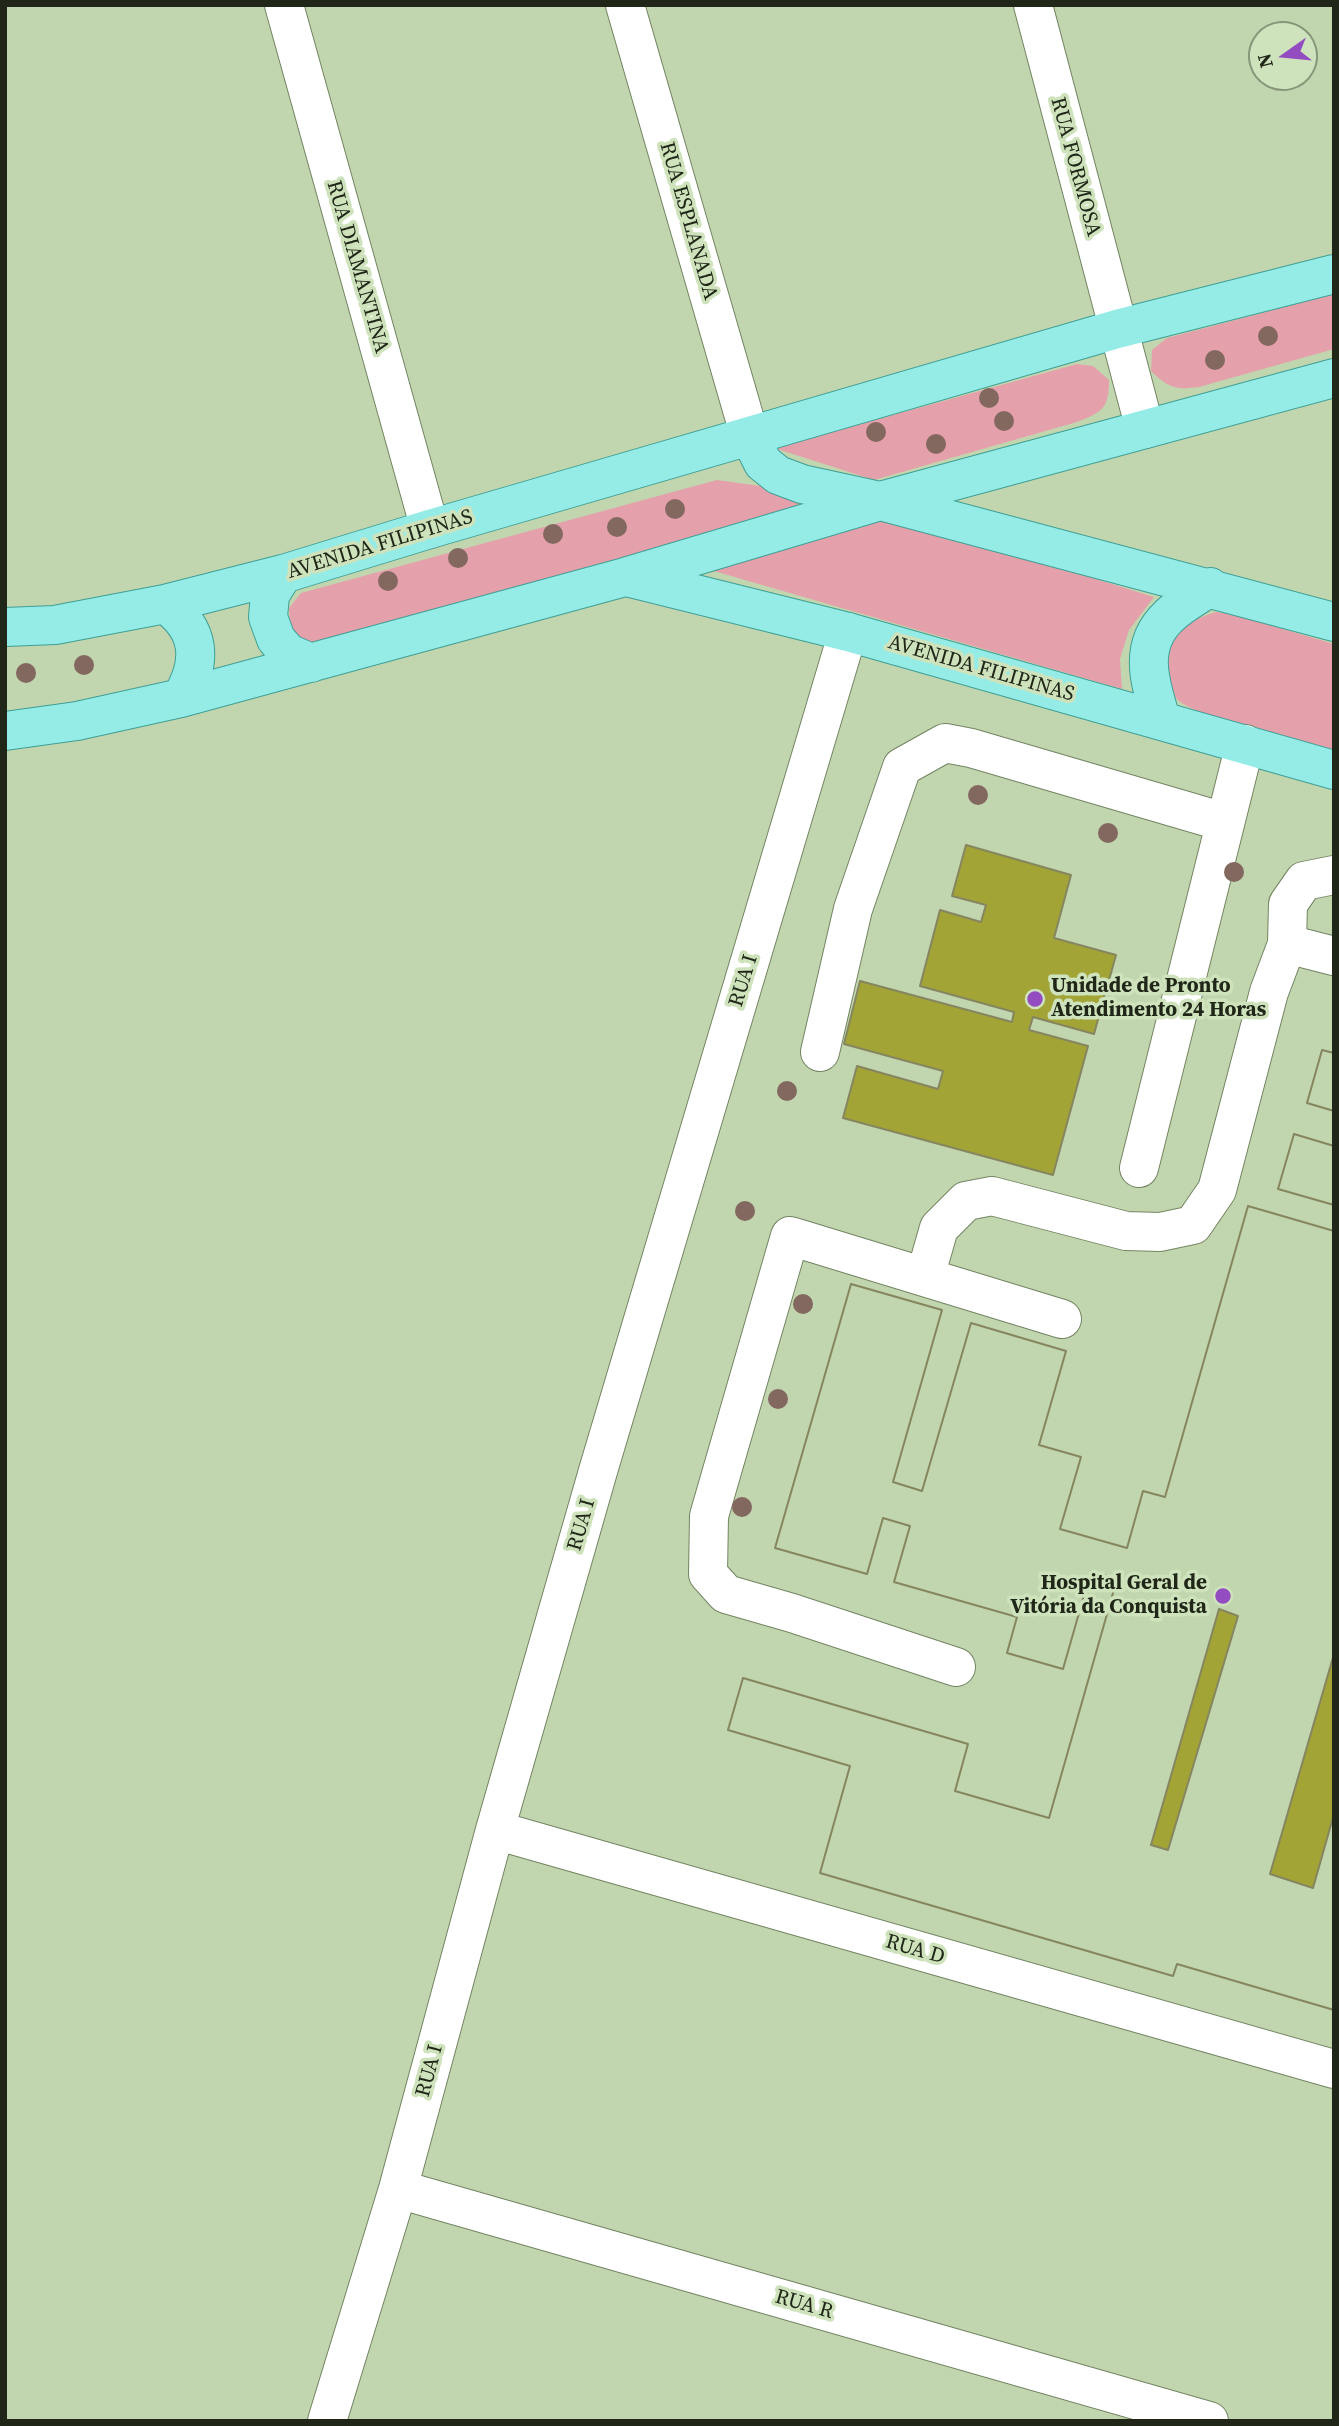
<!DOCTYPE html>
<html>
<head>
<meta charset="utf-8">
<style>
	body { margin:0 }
	#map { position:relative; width:1339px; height:2426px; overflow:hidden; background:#c1d5af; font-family:"Source Serif 4",serif }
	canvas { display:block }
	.frame { position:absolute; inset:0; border:7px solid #202718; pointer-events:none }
	.north { position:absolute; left:1248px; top:21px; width:70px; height:70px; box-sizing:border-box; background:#cee2bc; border:2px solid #88977a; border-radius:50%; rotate:255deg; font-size:19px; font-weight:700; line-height:28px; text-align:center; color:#202718 }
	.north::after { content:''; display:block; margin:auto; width:24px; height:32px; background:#934dc0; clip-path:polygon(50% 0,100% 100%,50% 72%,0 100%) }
</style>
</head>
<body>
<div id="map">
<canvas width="1339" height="2426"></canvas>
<div class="frame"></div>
<div class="north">N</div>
</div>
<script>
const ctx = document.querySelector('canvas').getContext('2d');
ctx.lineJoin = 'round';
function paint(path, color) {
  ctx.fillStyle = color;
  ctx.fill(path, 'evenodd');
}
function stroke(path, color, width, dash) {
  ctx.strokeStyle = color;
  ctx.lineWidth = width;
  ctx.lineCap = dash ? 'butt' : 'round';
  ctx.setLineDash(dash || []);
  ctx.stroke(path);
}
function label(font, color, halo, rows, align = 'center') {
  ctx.font = font + ' "Source Serif 4",serif';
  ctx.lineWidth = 7;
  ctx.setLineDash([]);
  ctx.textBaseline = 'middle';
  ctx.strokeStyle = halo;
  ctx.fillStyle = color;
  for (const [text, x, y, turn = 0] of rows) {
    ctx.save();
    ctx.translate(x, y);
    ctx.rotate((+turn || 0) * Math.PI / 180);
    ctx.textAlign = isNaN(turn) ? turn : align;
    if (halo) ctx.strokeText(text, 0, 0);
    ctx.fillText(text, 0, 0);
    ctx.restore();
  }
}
paint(new Path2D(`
	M1334,294V349L1199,387C1176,390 1168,388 1151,371L1152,350L1167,338Z
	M1077,364L1093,366L1109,380C1109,409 1102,412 1077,422L874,480L774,448Z
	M717,480L774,488L816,509L324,651L291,632L289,608L301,593Z
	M888,515L1154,597L1129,630L1120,659L1122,689L693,565Z
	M1216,612L1232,614L1334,644V752C1305,743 1191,717 1176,698C1168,688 1164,664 1168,651C1176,629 1195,618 1216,612Z`), '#e5a1ab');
const building = new Path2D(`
	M966,845L1071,875L1054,938L1116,955L1094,1034L1033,1017L1029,1030L1088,1046L1053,1175L843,1118L857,1066L938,1089L943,1071L844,1044L860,981L1012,1022L1014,1012L920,986L940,910L981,922L986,905L952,896Z
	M1322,1050L1334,1053V1111L1307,1103Z
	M1322,1050L1334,1053V1111L1307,1103Z
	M1294,1134L1334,1146V1205L1278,1189Z
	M1294,1134L1334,1146V1205L1278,1189Z
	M1248,1206L1334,1231V1654L1270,1874L1313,1888L1334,1814V2010L1177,1964L1173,1976L820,1873L850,1766L728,1730L743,1678L968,1744L955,1791L1049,1818L1117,1579L1091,1571L1063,1669L1007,1653L1017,1617L894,1582L910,1526L883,1518L867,1574L775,1548L851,1284L942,1310L893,1482L922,1491L971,1323L1066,1351L1039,1445L1081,1457L1060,1529L1127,1548L1143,1491L1165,1497ZM1219,1609L1238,1616L1168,1850L1151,1845Z
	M1248,1206L1334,1231V2010L1177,1964L1173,1976L820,1873L850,1766L728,1730L743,1678L968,1744L955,1791L1049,1818L1117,1579L1091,1571L1063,1669L1007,1653L1017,1617L894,1582L910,1526L883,1518L867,1574L775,1548L851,1284L942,1310L893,1482L922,1491L971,1323L1066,1351L1039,1445L1081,1457L1060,1529L1127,1548L1143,1491L1165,1497Z`);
paint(building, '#a3a436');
stroke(building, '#85865f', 2);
const minor = new Path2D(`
	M284,5L430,529
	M625,5L750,437
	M1033,5L1145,429
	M1287,944L1288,904L1304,881L1334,875
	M820,1052L853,909L902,767L945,743L971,748L1224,822
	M1139,1168L1245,744
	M925,1277L939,1228L966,1201L992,1196L1126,1231L1160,1232L1193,1225L1217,1190L1269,992L1287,944L1334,956
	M956,1667L792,1613L726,1594L708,1574L709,1516L790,1236L1062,1319
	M495,1830L1334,2069
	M398,2189L1209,2421
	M327,2421L398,2189L495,1830L598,1471L848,632`);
const major = new Path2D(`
	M750,437L763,463L778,475L802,484L880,501L1334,622
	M283,574L270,595L268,617L276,639L288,653L311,663
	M627,577L848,632L1334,770
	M165,604C201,629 203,662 181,698
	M5,627L55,625L165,604L283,574L430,529L1117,329L1334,274
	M1161,719C1150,683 1137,646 1169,616C1180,605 1197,596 1210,587
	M5,731L77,721L181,698L625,577L880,501L1334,378`);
stroke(minor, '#738562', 40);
stroke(major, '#3f9f94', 40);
stroke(minor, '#fff', 38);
stroke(major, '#95ece7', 38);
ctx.fillStyle = '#836860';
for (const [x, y] of [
	[1268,336],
	[1215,360],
	[989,398],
	[1004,421],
	[876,432],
	[936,444],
	[675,509],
	[617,527],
	[553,534],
	[458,558],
	[388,581],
	[84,665],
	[26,673],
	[978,795],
	[1108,833],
	[1234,872],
	[787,1091],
	[745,1211],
	[803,1304],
	[778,1399],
	[742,1507]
]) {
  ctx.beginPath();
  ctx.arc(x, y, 10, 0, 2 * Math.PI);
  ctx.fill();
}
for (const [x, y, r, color] of [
	[1035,999,9,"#934dc0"],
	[1223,1596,9,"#934dc0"]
]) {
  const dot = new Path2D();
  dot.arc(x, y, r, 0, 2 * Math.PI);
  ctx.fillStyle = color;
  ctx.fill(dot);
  stroke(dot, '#cee2bc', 2.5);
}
label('21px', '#202718', '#cee2bc', [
	["RUA FORMOSA",1075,167,75],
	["RUA ESPLANADA",688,221,74],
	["RUA DIAMANTINA",357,267,74],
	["AVENIDA FILIPINAS",380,545,-17],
	["AVENIDA FILIPINAS",981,669,16],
	["RUA I",744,981,-73],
	["RUA I",582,1525,-74],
	["RUA D",915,1950,16],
	["RUA I",430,2071,-75],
	["RUA R",804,2305,16]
]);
label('bold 21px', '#202718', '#cee2bc', [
	["Unidade de Pronto",1051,987],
	["Atendimento 24 Horas",1051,1011],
	["Hospital Geral de",1207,1584,"right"],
	["Vitória da Conquista",1207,1608,"right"]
], 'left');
</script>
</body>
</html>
